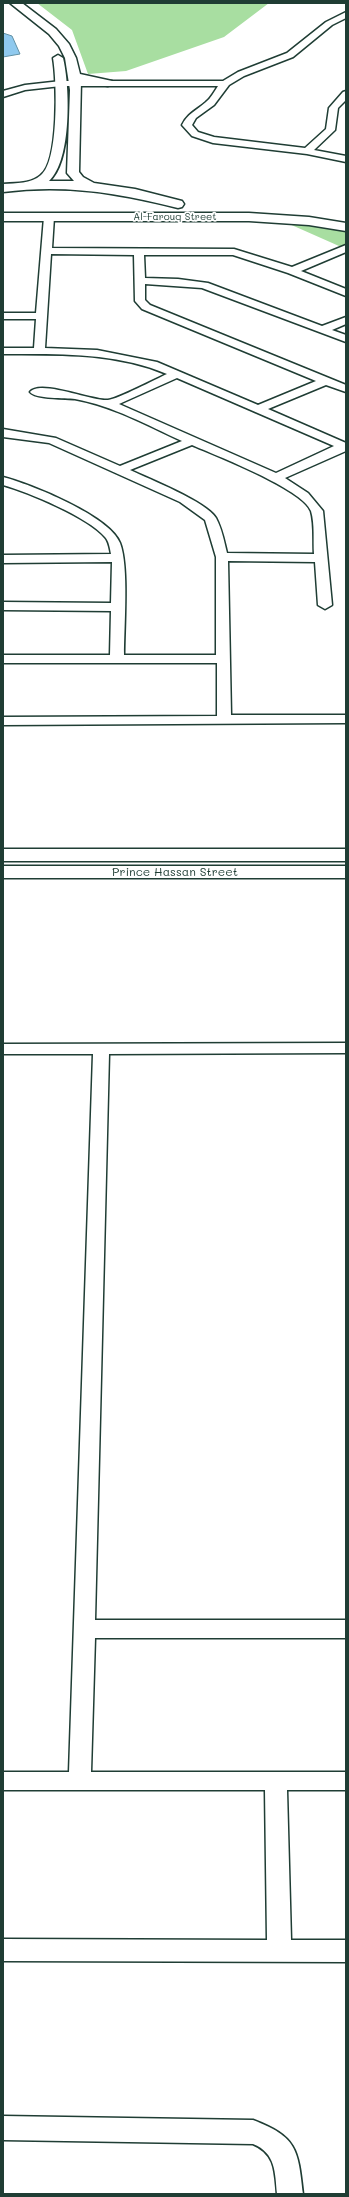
<!DOCTYPE html>
<html>
<head>
<meta charset="utf-8">
<style>
	body { margin:0 }
	#map { position:relative; width:349px; height:2197px; overflow:hidden; background:#fff; font-family:Mali,sans-serif }
	canvas { display:block }
	.frame { position:absolute; inset:0; border:4px solid #1f3d34; pointer-events:none }
</style>
</head>
<body>
<div id="map">
<canvas width="349" height="2197"></canvas>
<div class="frame"></div>
</div>
<script>
const ctx = document.querySelector('canvas').getContext('2d');
ctx.lineJoin = 'round';
function paint(path, color) {
  ctx.fillStyle = color;
  ctx.fill(path, 'evenodd');
}
function stroke(path, color, width, dash) {
  ctx.strokeStyle = color;
  ctx.lineWidth = width;
  ctx.lineCap = dash ? 'butt' : 'round';
  ctx.setLineDash(dash || []);
  ctx.stroke(path);
}
function label(font, color, halo, rows, align = 'center') {
  ctx.font = font + ' Mali,sans-serif';
  ctx.lineWidth = 3.5;
  ctx.setLineDash([]);
  ctx.textBaseline = 'middle';
  ctx.strokeStyle = halo;
  ctx.fillStyle = color;
  for (const [text, x, y, turn = 0] of rows) {
    ctx.save();
    ctx.translate(x, y);
    ctx.rotate((+turn || 0) * Math.PI / 180);
    ctx.textAlign = isNaN(turn) ? turn : align;
    if (halo) ctx.strokeText(text, 0, 0);
    ctx.fillText(text, 0, 0);
    ctx.restore();
  }
}
paint(new Path2D(`
	M37,3H269L224,37L126,71L88,74L72,30Z
	M278,219L346,229V248L339,246Z`), '#a8dea1');
const water = new Path2D(`
	M3,33L12,36L20,54L3,57Z`);
paint(water, '#8fc9ee');
stroke(water, '#6291a4', 1);
const minor = new Path2D(`
	M346,12V18L332,25L293,57L244,76L229,85L214,105L196,118L192,125L198,132L214,137L305,148L326,129L329,108L343,92L346,91V100L338,108L335,130L314,150L346,156V162L307,154L213,143L192,136L182,125C187,114 197,110 206,102C211,98 214,92 218,86H61L25,90L3,97V91L25,85L61,81H223L238,72L287,53L326,22Z
	M49,214L54,217L52,248L234,249L292,267L346,245V252L301,271L346,289V296L288,273L233,255H144L145,278L178,279L208,283L322,326L346,317V324L332,330L346,335V342L202,288L145,284V300L150,305L346,385V392L326,385L268,409L346,443V451L285,478L308,493L323,511L332,605L325,609L318,605L315,562L228,561L231,715H346V723L3,725V717L217,716V663H3V655H110L111,611L3,610V602L111,603L112,562L3,563V555L111,554C110,549 109,541 105,537C88,517 28,492 3,485V477C30,484 110,516 120,543C129,566 124,627 124,655H216V557L205,520L180,502L49,443L3,437V429L56,438L120,466L182,441C147,425 113,406 75,399C66,398 35,399 30,392C40,379 94,402 108,400C118,399 156,379 167,374C115,352 58,354 3,354V348H34L36,319H3V313H36L44,217ZM51,254L134,255L135,301L142,309L316,381L258,405L157,362L97,350L45,348ZM177,378L334,446L276,473L119,404ZM192,445C215,455 303,489 311,511C315,524 313,541 314,554L227,553C224,541 222,529 216,518C207,502 149,479 130,470Z
	M346,1043V1053L109,1054L95,1620H346V1638H95L91,1772H346V1790H287L291,1940H346V1962L3,1961V1939L267,1940L265,1790H3V1772H69L93,1054H3V1044Z
	M3,2116L253,2120C297,2137 298,2149 303,2194H277C275,2173 276,2153 253,2144L3,2140Z`);
const tertiary = new Path2D(`
	M10,3H22L56,29L69,44L76,58L80,74L112,81L114,83L108,86L81,81L79,172L83,177L94,183L135,189L182,201L184,204L182,207L178,208C117,193 66,184 3,192V184C16,183 31,184 41,175C59,161 57,80 53,58L58,55L63,58C70,86 72,160 49,181H74L67,173L70,90L65,58L59,46L49,34Z`);
const primary = new Path2D(`
	M3,213H249L309,217L346,223V231L309,225L249,221H3Z
	M3,849H346V861H3Z
	M3,866H346V878H3Z`);
stroke(minor, '#1f3d34', 3);
stroke(tertiary, '#1f3d34', 3);
stroke(primary, '#1f3d34', 3);
paint(minor, '#fff');
paint(tertiary, '#fff');
paint(primary, '#fff');
label('10px', '#1f3d34', '#fff', [
	["Al-Farouq Street",175,217]
]);
label('12px', '#1f3d34', '#fff', [
	["Prince Hassan Street",175,872]
]);
</script>
</body>
</html>
